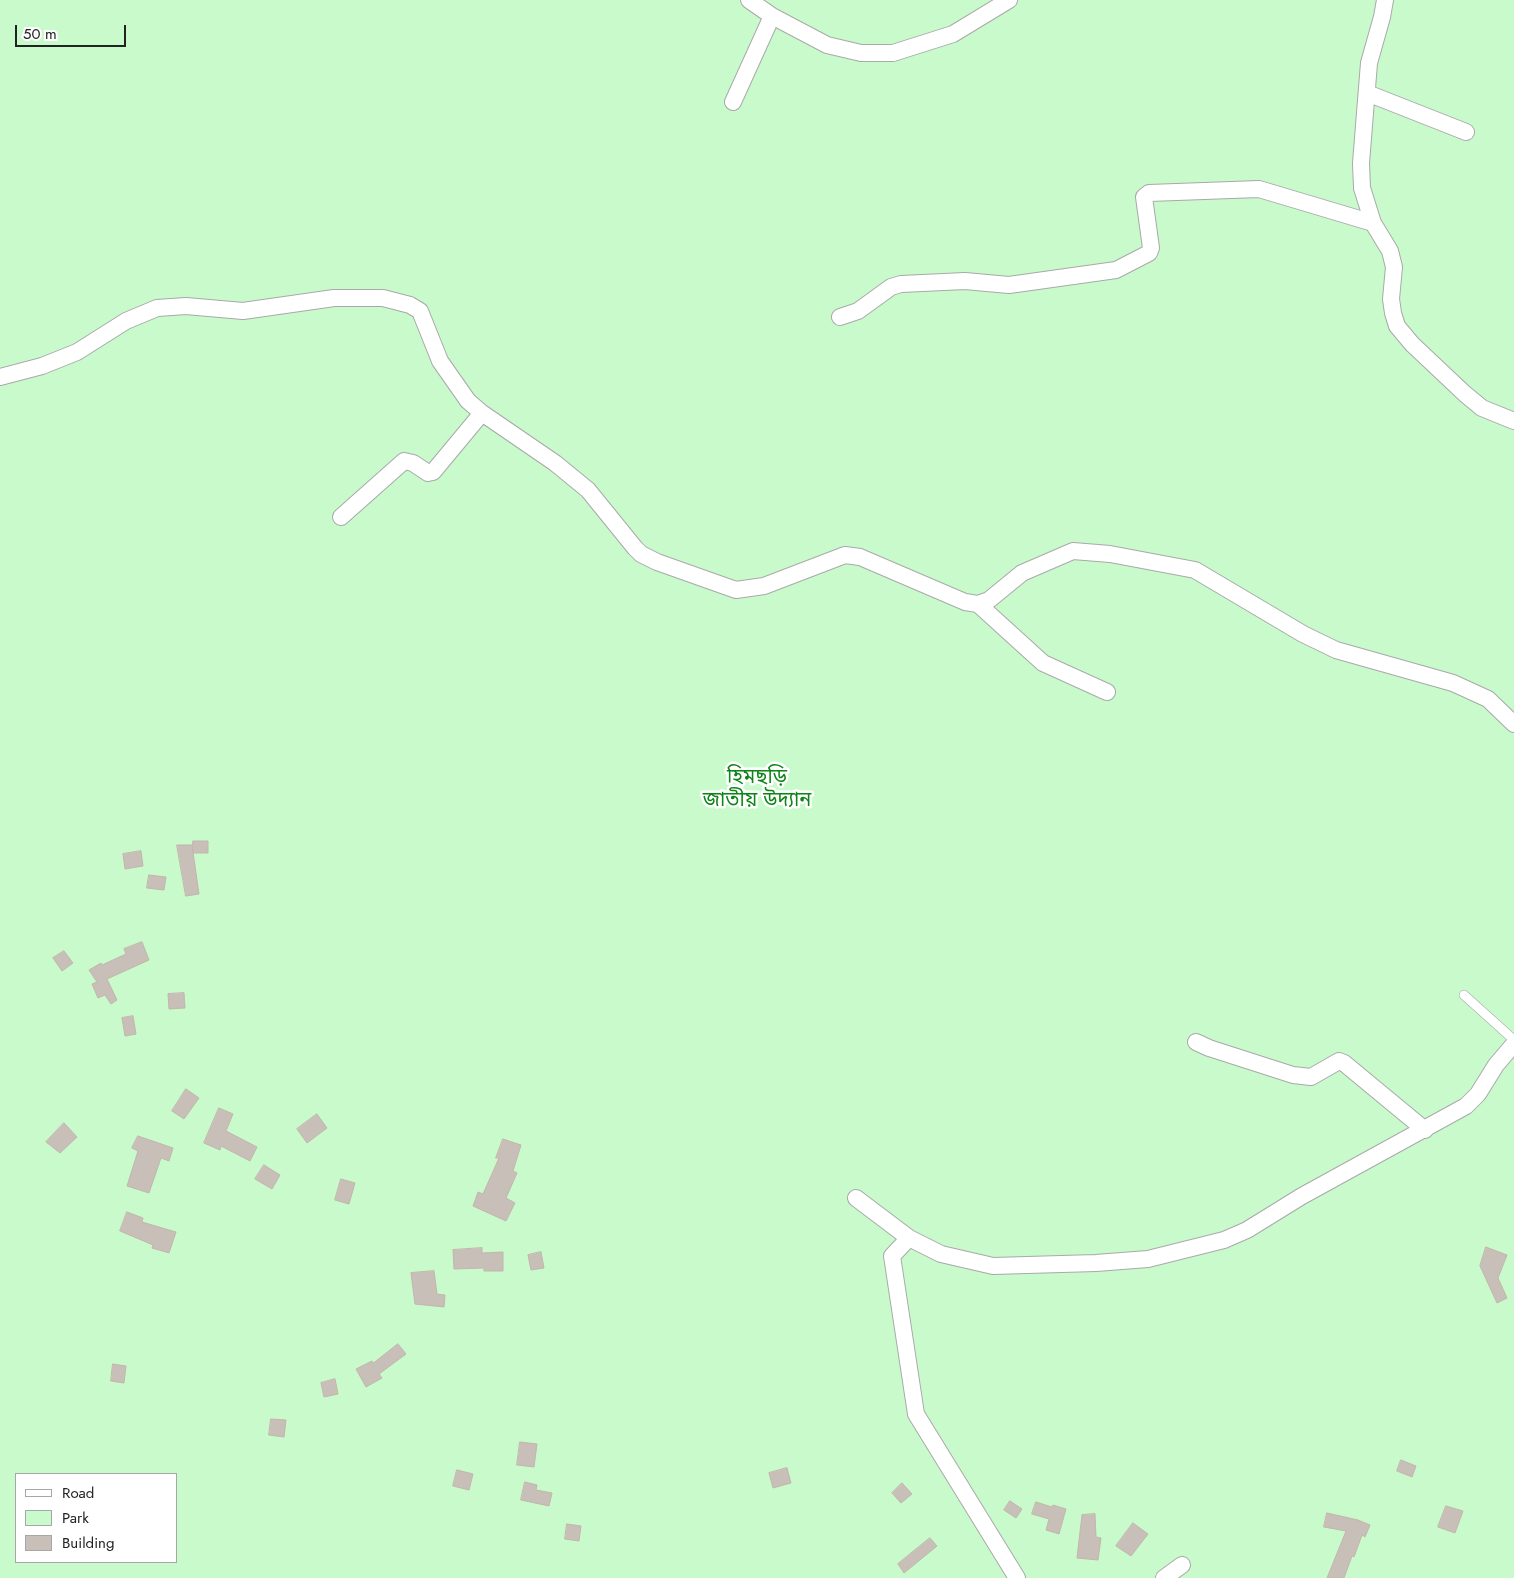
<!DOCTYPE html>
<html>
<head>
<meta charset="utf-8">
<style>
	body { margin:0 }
	#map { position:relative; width:1514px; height:1578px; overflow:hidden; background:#f2efe9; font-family:Jost,sans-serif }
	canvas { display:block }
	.legend { position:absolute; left:15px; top:1473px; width:162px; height:90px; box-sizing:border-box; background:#fff; border:1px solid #a7a7a7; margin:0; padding:6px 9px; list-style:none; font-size:15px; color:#222 }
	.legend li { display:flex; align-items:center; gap:10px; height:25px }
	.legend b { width:25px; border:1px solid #a7a7a7 }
	.scale { position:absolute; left:15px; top:25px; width:111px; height:22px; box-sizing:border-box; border:2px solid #222; border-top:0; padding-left:6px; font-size:15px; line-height:18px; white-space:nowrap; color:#222; -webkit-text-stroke:4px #fff; paint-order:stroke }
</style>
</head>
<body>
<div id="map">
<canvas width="1514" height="1578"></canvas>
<ul class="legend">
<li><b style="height:6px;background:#fff"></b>Road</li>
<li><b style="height:14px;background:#c8facc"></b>Park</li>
<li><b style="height:14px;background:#c7bfb8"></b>Building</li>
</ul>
<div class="scale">50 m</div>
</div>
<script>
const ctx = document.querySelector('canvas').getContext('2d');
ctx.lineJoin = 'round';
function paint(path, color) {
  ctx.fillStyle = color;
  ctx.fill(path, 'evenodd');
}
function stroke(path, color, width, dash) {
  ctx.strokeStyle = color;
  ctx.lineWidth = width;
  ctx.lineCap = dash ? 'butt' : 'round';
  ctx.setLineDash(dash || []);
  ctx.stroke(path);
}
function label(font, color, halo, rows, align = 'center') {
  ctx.font = font + ' Jost,"Noto Sans Bengali",sans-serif';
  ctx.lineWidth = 5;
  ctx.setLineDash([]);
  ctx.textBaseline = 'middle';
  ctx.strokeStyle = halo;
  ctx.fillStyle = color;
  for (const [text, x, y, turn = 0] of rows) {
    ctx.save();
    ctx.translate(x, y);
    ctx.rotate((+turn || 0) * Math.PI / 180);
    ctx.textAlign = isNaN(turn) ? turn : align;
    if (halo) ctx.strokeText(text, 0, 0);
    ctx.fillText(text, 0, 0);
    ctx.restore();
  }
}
paint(new Path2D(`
	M0,0H1514V1578H0ZM16,1474H176V1562H16Z`), '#c8facc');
const building = new Path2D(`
	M193,841H208V853H193Z
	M177,845H192L199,894L186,896Z
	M141,851L143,866L125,869L123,854Z
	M149,875L166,877L164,890L147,888Z
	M142,942L149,960L107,979L117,1000L111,1004L105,995L98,998L92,984L97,982L89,970L101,963L102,965L126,954L124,949Z
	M64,951L73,963L62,971L53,958Z
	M184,993L185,1008L169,1009L168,994Z
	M133,1016L136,1034L125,1036L122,1018Z
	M186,1089L199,1098L184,1119L172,1111Z
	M219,1108L233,1114L226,1131L257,1147L250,1161L221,1146L220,1150L204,1143Z
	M317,1114L327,1128L307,1143L297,1129Z
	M64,1123L77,1137L60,1153L46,1142Z
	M138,1136L173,1148L169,1161L161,1158L149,1193L127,1186L138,1151L132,1148Z
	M503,1139L521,1145L513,1171L517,1173L506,1198L515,1203L506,1221L473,1206L478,1192L483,1194L499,1158H496Z
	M264,1165L280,1175L272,1189L255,1179Z
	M341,1179L355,1183L349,1204L335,1200Z
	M127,1212L143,1218L142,1222L176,1232L169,1253L152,1248L153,1245L120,1231Z
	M1486,1247L1507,1255L1498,1278L1507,1298L1497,1303L1480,1266Z
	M482,1248V1253L503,1252V1271H484V1268L454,1269L453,1250Z
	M541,1252L544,1268L531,1270L528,1255Z
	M434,1271L437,1294L445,1295L444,1307L415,1304L411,1273Z
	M398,1344L406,1354L379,1374L382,1378L366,1387L356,1369L372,1361L373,1363Z
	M113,1364L126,1366L124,1383L111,1381Z
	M335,1379L338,1394L324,1397L321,1383Z
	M271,1419L286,1420L284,1437L269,1435Z
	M520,1442L537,1444L534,1467L517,1465Z
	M1401,1460L1416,1466L1412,1477L1397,1471Z
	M787,1468L791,1483L773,1488L769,1473Z
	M457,1470L473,1474L469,1490L453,1486Z
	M525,1482L537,1485L536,1490L552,1493L549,1506L521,1500Z
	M902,1483L912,1494L901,1503L892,1493Z
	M1010,1501L1022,1509L1016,1518L1004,1510Z
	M1036,1502L1052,1507L1053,1505L1066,1509L1059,1534L1046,1530L1049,1519L1032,1514Z
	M1446,1506L1463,1511L1455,1533L1438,1527Z
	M1327,1513L1358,1520L1370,1525L1365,1537L1362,1535L1354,1557L1352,1556L1344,1578H1327L1346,1531L1324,1527Z
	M1095,1514L1096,1537L1101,1538L1098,1560L1077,1558L1082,1515Z
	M1133,1523L1148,1534L1131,1556L1116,1546Z
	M567,1524L581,1526L579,1541L565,1539Z
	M930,1538L937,1546L904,1573L898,1564Z`);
paint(building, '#c7bfb8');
stroke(building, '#c4b6ab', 1);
const lane = new Path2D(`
	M1464,995L1514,1040`);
const street = new Path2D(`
	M749,0L772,16L827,45L861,53H893L953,34L1009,0
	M1385,0L1382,17L1369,63L1361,163L1362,188L1373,223L1390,251L1394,267L1391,299L1393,313L1397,326L1412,344L1465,394L1482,408L1514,421
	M1367,93L1466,132
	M733,102L772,16
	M840,317L858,311L891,287L901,284L965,281L1009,285L1116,270L1149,253L1151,248L1144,197L1149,193L1259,189L1373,223
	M0,377L42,366L77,352L126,321L157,308L186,306L243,311L334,298H383L410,305L420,311L440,361L468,401L482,413L555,463L588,490L635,548L641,554L657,562L736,590L764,586L845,555L860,557L965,602L978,604L989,600L1022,573L1073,551L1110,554L1195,570L1303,634L1336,650L1453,683L1488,699L1514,724
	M341,517L404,461L413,463L428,473L433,472L482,413
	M978,604L1043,663L1107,692
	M1196,1042L1209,1048L1293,1075L1311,1077L1339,1061L1344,1063L1425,1130
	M856,1198L909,1238L941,1254L993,1266L1096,1263L1148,1259L1224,1240L1247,1230L1302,1196L1466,1106L1478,1094L1496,1065L1514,1044
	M909,1238L892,1256L916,1414L1017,1578
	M1164,1578L1182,1565`);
stroke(lane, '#a9a9a9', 10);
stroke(street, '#a9a9a9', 18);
stroke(lane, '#fff', 9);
stroke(street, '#fff', 16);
label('20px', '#0c8416', '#fff', [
	["হিমছড়ি",757,778],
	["জাতীয় উদ্যান",757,801]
]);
</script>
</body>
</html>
